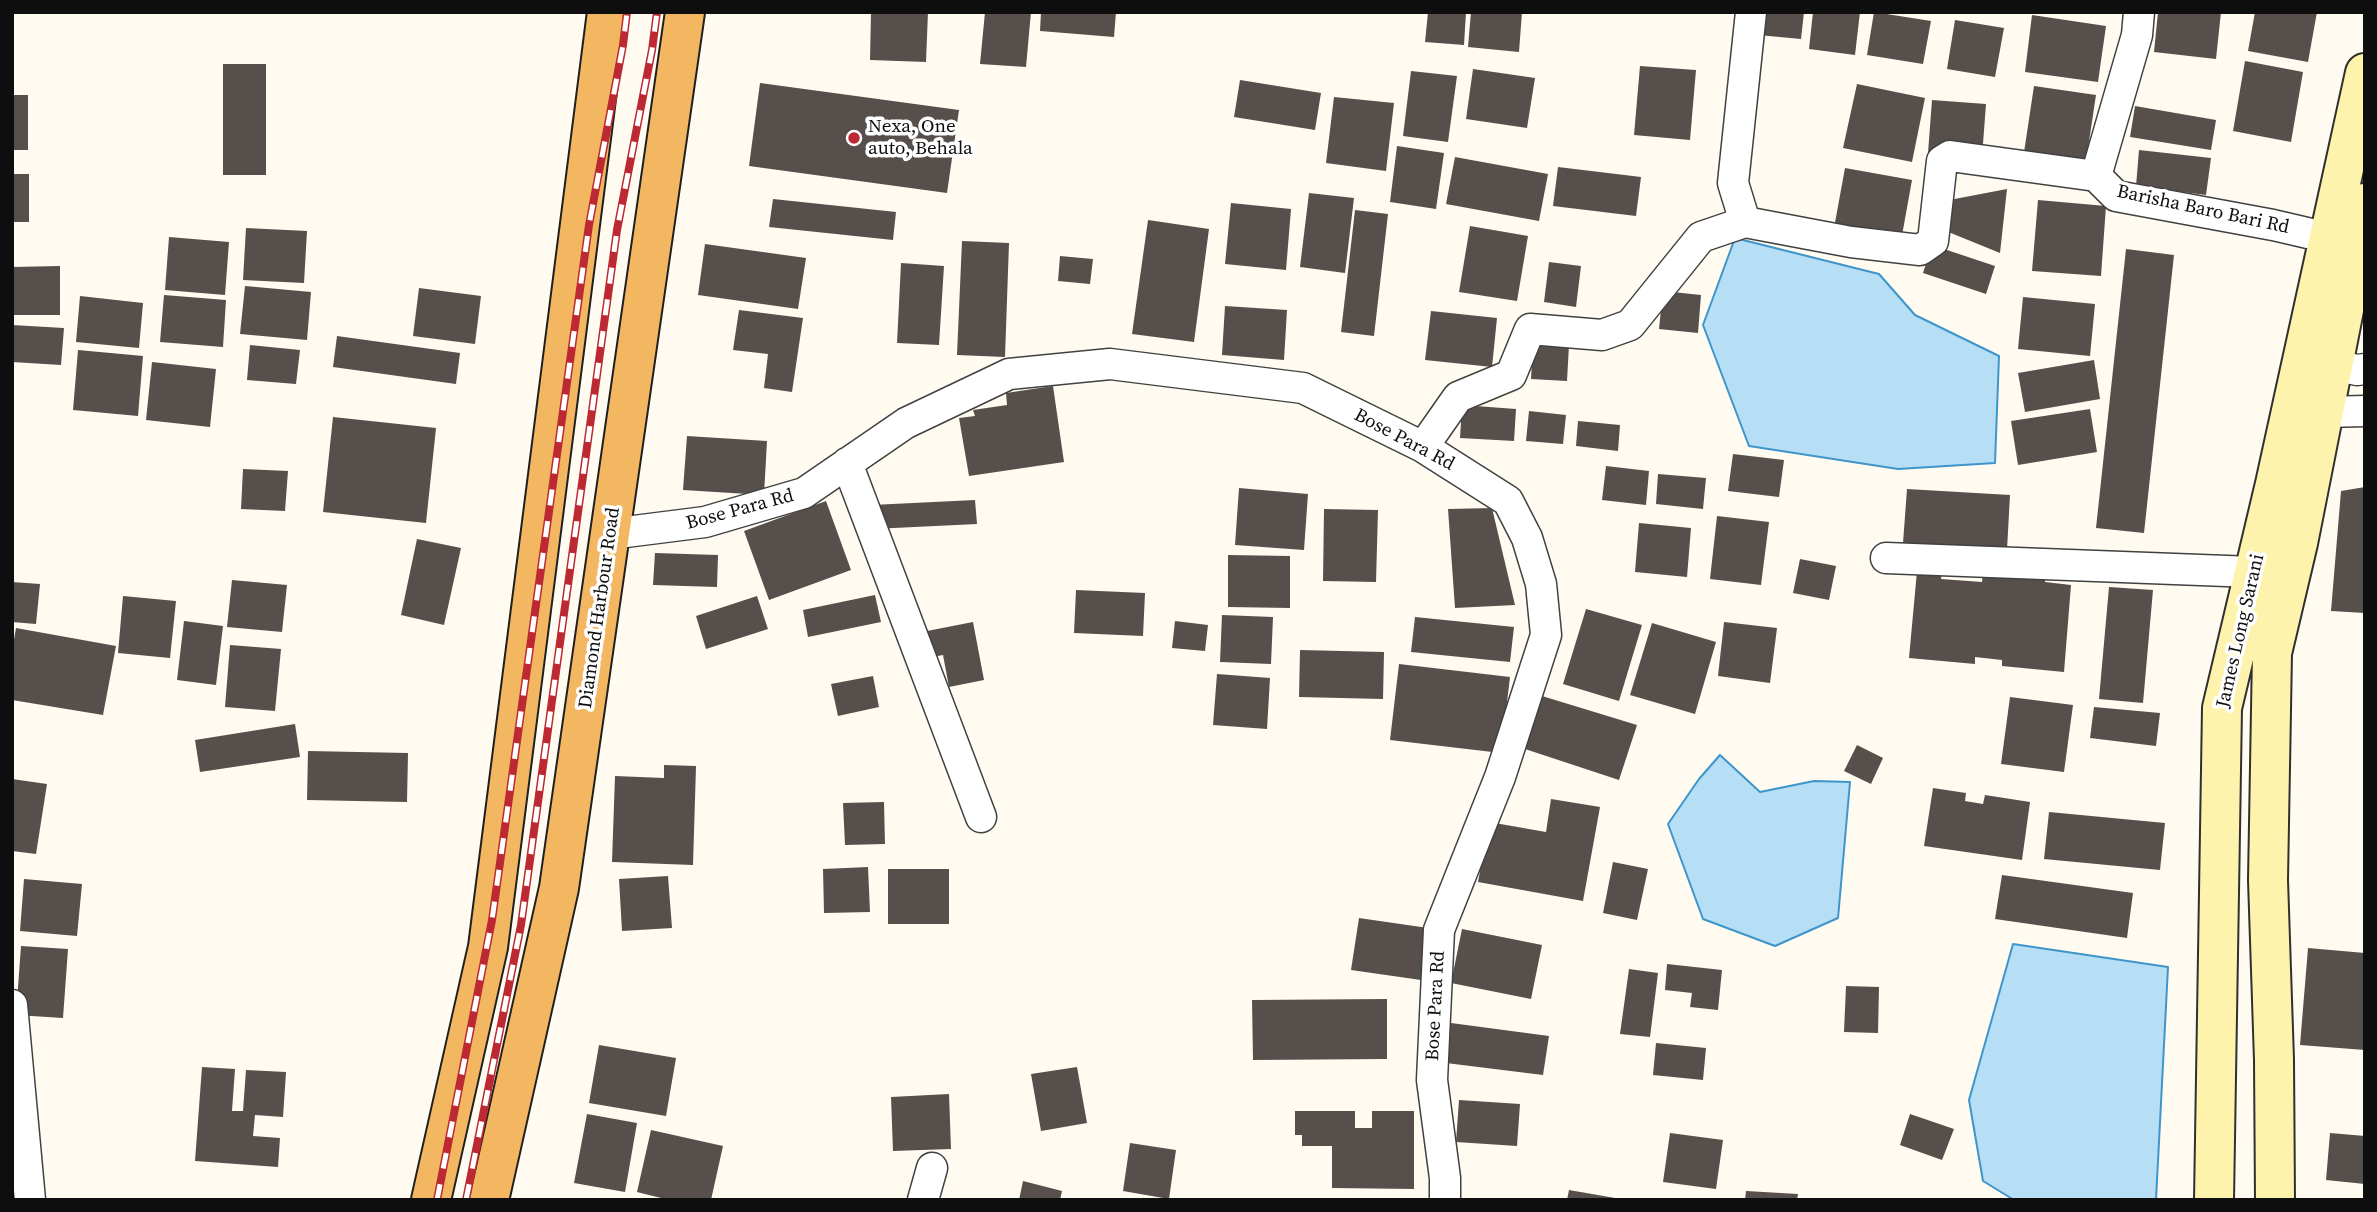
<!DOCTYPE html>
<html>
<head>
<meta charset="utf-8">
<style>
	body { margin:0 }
	#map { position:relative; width:2377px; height:1212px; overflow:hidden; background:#fffbf0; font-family:"Source Serif 4",serif }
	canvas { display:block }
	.frame { position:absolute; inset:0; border:14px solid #0e0e0e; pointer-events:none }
</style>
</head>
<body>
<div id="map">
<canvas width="2377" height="1212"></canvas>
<div class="frame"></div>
</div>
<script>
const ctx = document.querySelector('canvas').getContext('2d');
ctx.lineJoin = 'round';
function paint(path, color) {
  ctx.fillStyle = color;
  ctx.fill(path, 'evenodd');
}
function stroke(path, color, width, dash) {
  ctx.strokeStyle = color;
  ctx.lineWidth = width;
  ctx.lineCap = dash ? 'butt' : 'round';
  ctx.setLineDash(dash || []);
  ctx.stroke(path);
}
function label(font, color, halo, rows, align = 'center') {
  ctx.font = font + ' "Source Serif 4",serif';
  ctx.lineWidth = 7;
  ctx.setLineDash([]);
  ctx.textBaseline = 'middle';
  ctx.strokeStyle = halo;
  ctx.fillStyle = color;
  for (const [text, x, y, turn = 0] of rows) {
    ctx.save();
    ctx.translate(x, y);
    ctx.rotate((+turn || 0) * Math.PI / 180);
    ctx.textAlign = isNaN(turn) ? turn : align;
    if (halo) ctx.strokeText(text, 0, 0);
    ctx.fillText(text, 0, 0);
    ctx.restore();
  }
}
const water = new Path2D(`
	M1735,238L1879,274L1915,315L1999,356L1995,463L1898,469L1749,446L1703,325Z
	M1720,755L1760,792L1814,781L1850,782L1838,918L1775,946L1703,919L1668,824L1699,779Z
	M2013,944L2168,967L2156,1200H2014L1983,1181L1969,1100Z`);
paint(water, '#b6def5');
stroke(water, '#3e95ca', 2);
paint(new Path2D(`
	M871,12H928L926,62L870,60Z
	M985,12H1031L1026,67L980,64Z
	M1041,12H1116L1114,37L1040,31Z
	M1428,12H1466L1464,45L1425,42Z
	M1471,12H1522L1519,52L1468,47Z
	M1760,12H1804L1801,39L1758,35Z
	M1813,12H1860L1855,55L1809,49Z
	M1874,12L1931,21L1923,64L1867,55Z
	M2158,12H2221L2216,59L2154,52Z
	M2255,12H2317L2308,62L2248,51Z
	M2032,15L2106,26L2098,82L2025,72Z
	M1955,20L2004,28L1995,77L1947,69Z
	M2245,61L2303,72L2291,142L2233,131Z
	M223,64H266V175H223Z
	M1640,66L1696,70L1690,140L1634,135Z
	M1473,69L1535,78L1527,128L1466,119Z
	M1411,71L1457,76L1448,142L1403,136Z
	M1240,80L1321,93L1315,130L1234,117Z
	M760,83L959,110L947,193L749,166Z
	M1857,84L1925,98L1912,162L1843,148Z
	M2034,86L2096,95L2085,168L2023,159Z
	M12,95H28V150H12Z
	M1334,97L1394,103L1386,171L1326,163Z
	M1932,100L1986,104L1982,157L1928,153Z
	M2135,106L2216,120L2211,150L2130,137Z
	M1397,146L1444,153L1436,209L1390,202Z
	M2139,150L2211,158L2206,195L2136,186Z
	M1455,157L1548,174L1539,221L1446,204Z
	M1558,167L1641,177L1636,216L1553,206Z
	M1845,168L1912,180L1901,241L1834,228Z
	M12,174H29V222H12Z
	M2007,189L2000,253L1941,229L1944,201Z
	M1309,193L1354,198L1345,273L1300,267Z
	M773,199L896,212L893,240L769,227Z
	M2038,200L2106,206L2101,276L2032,271Z
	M1231,203L1291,209L1286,270L1225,264Z
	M1355,210L1388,214L1374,336L1341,332Z
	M1148,220L1209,229L1194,342L1132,334Z
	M1470,226L1528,236L1517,301L1459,292Z
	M246,228L307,231L304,283L243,280Z
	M169,237L229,242L225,295L165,290Z
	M962,241L1009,243L1005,357L957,355Z
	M705,244L806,258L798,309L698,295Z
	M1932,245L1995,266L1986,294L1923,273Z
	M2126,249L2174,255L2144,533L2096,528Z
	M1060,256L1093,259L1090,284L1058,281Z
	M1549,262L1581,266L1576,307L1544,302Z
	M901,263L944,266L939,345L897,343Z
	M60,266V315H12V267Z
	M245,286L311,292L307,340L240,334Z
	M419,288L481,296L475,344L413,336Z
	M1663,291L1701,295L1698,333L1659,329Z
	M164,295L226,300L223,347L160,342Z
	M80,296L143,303L139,348L76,342Z
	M2023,297L2095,304L2090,356L2018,349Z
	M1225,306L1287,310L1284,360L1222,355Z
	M739,310L803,318L792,392L764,388L768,354L733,350Z
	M1431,311L1497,318L1492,367L1425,360Z
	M12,325L64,328L61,365L12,362Z
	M337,336L460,353L456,384L333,367Z
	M1533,343L1569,345L1567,381L1531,379Z
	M250,345L300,350L296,384L247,380Z
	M78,350L143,356L138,416L73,410Z
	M2094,360L2100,399L2025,412L2018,373Z
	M152,362L216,369L210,427L146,420Z
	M1053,386L1064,462L969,476L959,418L975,416L973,410L1007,405L1006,393Z
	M1462,405L1516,409L1514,441L1460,438Z
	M2090,409L2097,452L2018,465L2011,421Z
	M1529,411L1566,415L1563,444L1526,441Z
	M333,417L436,428L426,523L323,512Z
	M1578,421L1620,425L1618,451L1576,446Z
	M687,436L767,441L764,495L683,490Z
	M1733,454L1784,460L1779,497L1728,491Z
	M1606,466L1649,471L1646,505L1602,500Z
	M243,469L288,471L285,511L241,509Z
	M1658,474L1706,478L1703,509L1656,504Z
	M2365,487V613L2331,611L2341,491Z
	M1239,488L1308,494L1304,550L1235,545Z
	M1907,489L2010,495L2007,550L1903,543Z
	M975,500L977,524L873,529L872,505Z
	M826,501L851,570L769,600L744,531Z
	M1492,508L1515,605L1455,608L1448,509Z
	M1324,509L1378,510L1376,582L1323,581Z
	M1717,516L1769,522L1761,585L1710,579Z
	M1639,523L1691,528L1687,577L1635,572Z
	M417,539L461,548L444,625L401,615Z
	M655,553L718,555L717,587L653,585Z
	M1228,555L1290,556V608L1228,607Z
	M1800,559L1836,566L1829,600L1793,593Z
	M1917,571L1942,573L1941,579L1982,582L1983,573L2045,578V582L2071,585L2064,672L2002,666V660L1975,657V664L1909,658Z
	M232,580L287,585L282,632L227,627Z
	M12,582L40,584L36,624L12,622Z
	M2109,587L2153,590L2143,703L2099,699Z
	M1076,590L1145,593L1143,636L1074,633Z
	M875,595L881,622L808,637L803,610Z
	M123,596L176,601L170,658L118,653Z
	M757,596L768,629L706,649L696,616Z
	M1586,609L1642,625L1619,701L1563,684Z
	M1222,615L1273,617L1271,664L1220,662Z
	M1415,617L1514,627L1510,662L1411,652Z
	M184,621L223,626L216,685L177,680Z
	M1175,621L1208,625L1205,651L1172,648Z
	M973,622L984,680L949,687L943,655L927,658L922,632Z
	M1724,622L1777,628L1770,683L1718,676Z
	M1652,623L1716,642L1695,714L1630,695Z
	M16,628L116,646L103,715L12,700V651Z
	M230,645L281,649L275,711L225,707Z
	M1300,650L1384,652L1383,699L1299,697Z
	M1399,664L1510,677L1501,753L1390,740Z
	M1217,674L1270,678L1267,729L1213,725Z
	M873,676L879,707L838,716L831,684Z
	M1542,696L1637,725L1619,780L1525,749Z
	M2010,697L2073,705L2064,772L2001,764Z
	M2094,707L2160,713L2156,746L2090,738Z
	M295,724L300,757L200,772L195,740Z
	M1857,745L1883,758L1871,784L1844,771Z
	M308,751L408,753L407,802L307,800Z
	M664,765L696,766L693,865L612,862L615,776L664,778Z
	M12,779L47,784L36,854L12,851Z
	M1933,788L1966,793L1965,801L1983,804L1985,795L2030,802L2022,860L1924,846Z
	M1551,799L1600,807L1583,901L1478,882L1489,822L1546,832Z
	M884,802L885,844L845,845L843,803Z
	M2049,812L2165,823L2160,870L2044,859Z
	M1613,862L1648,869L1637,920L1603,913Z
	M868,867L870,912L824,913L823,869Z
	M888,869H949V924H888Z
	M2002,875L2133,893L2127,938L1995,919Z
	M668,876L672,928L622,931L619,879Z
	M24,879L82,884L77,936L20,931Z
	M1359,918L1428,928L1421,980L1351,970Z
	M1462,929L1542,945L1531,999L1451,983Z
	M21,946L68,949L63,1018L16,1015Z
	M2308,948L2365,953V1050L2300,1045Z
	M1667,964L1722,970L1718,1010L1690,1007L1692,993L1665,990Z
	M1629,969L1658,973L1650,1037L1620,1034Z
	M1846,986L1879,987L1878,1033L1844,1032Z
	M1387,999V1059L1253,1060L1252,1000Z
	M1451,1023L1549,1036L1543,1075L1446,1063Z
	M1656,1043L1706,1048L1703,1080L1653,1075Z
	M599,1045L676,1058L666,1116L589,1103Z
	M202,1067L235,1069L232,1111H243L246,1070L286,1072L283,1117L255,1115L253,1136L280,1138L278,1167L195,1161Z
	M1077,1067L1087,1123L1041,1131L1031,1074Z
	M949,1094L951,1149L893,1151L891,1097Z
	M1459,1100L1520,1104L1517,1146L1456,1142Z
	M1295,1111H1355V1128H1372V1111H1414V1189L1332,1188V1146H1302V1135H1295Z
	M587,1114L637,1123L625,1192L574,1183Z
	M1910,1114L1954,1129L1942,1160L1900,1145Z
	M651,1130L723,1146L711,1200H669L637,1192Z
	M1670,1133L1723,1140L1716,1189L1663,1182Z
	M2330,1133L2365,1136V1184L2326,1180Z
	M1130,1143L1176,1150L1169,1199L1123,1191Z
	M1023,1181L1062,1191L1060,1200H1019Z
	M1569,1190L1615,1198V1200H1567Z
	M1746,1191L1798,1194L1797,1200H1745Z`), '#574f4b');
const minor = new Path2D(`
	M1751,12L1733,183L1745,222L1851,242L1920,250L1933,241L1942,161L1950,156L2096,176L2116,196L2273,225L2329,238
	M2096,176L2137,35L2139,12
	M2334,365L2357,370L2365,369
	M2324,412L2365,411
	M1423,447L1458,397L1511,375L1530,329L1602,335L1630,325L1701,237L1745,222
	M847,463L981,817
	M610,534L705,522L804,493L906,423L1009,374L1110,364L1303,388L1423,447L1508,501L1527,538L1541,584L1546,635L1500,777L1439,930L1432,1080L1445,1178V1200
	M1886,558L2253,572
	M12,1005L30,1200
	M923,1200L932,1168`);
const secondary = new Path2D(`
	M2214,1200L2222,708L2275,484L2365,73
	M2275,1200L2274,1060L2268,880L2272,653L2298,543L2365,203`);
const trunk = new Path2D(`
	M431,1200L488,947L607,12
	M489,1200L559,888L685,12`);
stroke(minor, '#414141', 33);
stroke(secondary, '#303030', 42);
stroke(trunk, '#1f1f1f', 42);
stroke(minor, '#fff', 30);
stroke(secondary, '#fdf3ad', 38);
stroke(trunk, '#f3b762', 38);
const rail = new Path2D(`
	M437,1200L492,920L589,225L623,45L627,12
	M466,1200L521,925L617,230L652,50L657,12`);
stroke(rail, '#bc2932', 8);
stroke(rail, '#fff', 5, [16]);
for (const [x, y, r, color] of [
	[854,138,7,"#bc2932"]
]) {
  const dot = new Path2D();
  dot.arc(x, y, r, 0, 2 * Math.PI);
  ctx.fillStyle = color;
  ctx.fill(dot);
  stroke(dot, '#fff', 2.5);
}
label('19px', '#0e0e0e', '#fff', [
	["Nexa, One",868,127],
	["auto, Behala",868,149]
], 'left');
label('19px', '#0e0e0e', '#fff', [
	["Barisha Baro Bari Rd",2203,210,12],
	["Bose Para Rd",1404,440,28],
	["Bose Para Rd",740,510,-15],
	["Diamond Harbour Road",600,608,-82],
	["James Long Sarani",2241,631,-77],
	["Bose Para Rd",1436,1006,-87]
]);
</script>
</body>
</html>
